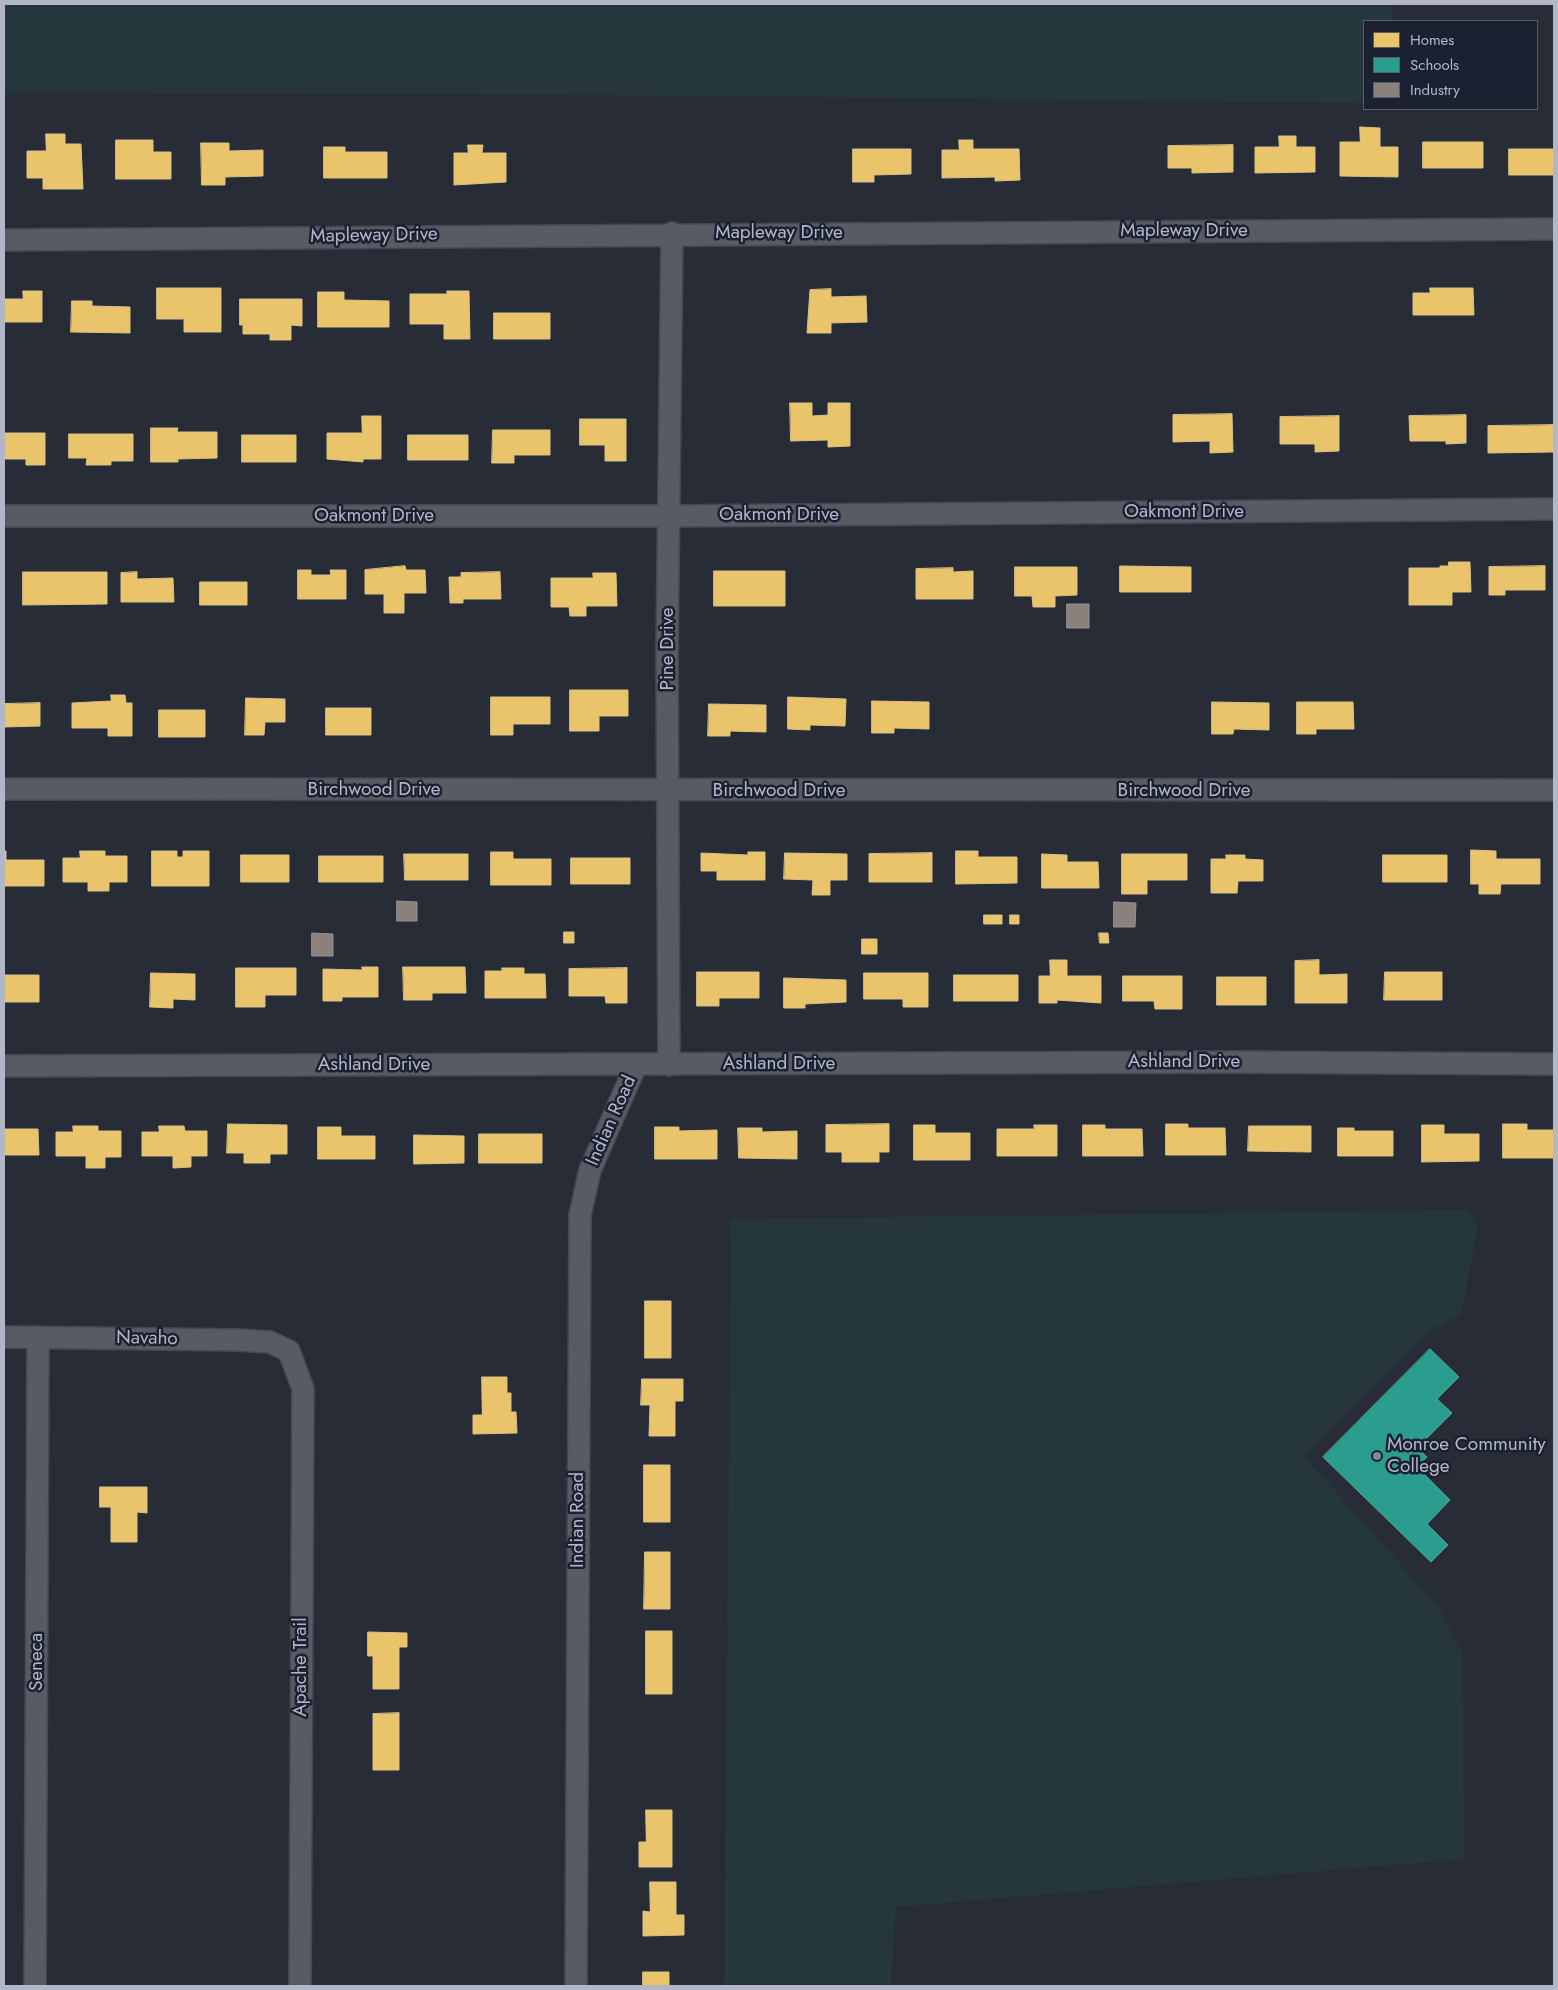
<!DOCTYPE html>
<html>
<head>
<meta charset="utf-8">
<style>
	body { margin:0 }
	#map { position:relative; width:1558px; height:1990px; overflow:hidden; background:#282c36; font-family:Jost,sans-serif }
	canvas { display:block }
	.frame { position:absolute; inset:0; border:5px solid #b2b7c8; pointer-events:none }
	.legend { position:absolute; left:1363px; top:20px; width:175px; height:90px; box-sizing:border-box; background:#1c2131; border:1px solid #585d6d; margin:0; padding:6px 9px; list-style:none; font-size:15px; color:#b2b7c8 }
	.legend li { display:flex; align-items:center; gap:10px; height:25px }
	.legend b { width:25px; border:1px solid #585d6d }
</style>
</head>
<body>
<div id="map">
<canvas width="1558" height="1990"></canvas>
<div class="frame"></div>
<ul class="legend">
<li><b style="height:14px;background:#e9c46a"></b>Homes</li>
<li><b style="height:14px;background:#2a9d8f"></b>Schools</li>
<li><b style="height:14px;background:#8a817c"></b>Industry</li>
</ul>
</div>
<script>
const ctx = document.querySelector('canvas').getContext('2d');
ctx.lineJoin = 'round';
function paint(path, color) {
  ctx.fillStyle = color;
  ctx.fill(path, 'evenodd');
}
function stroke(path, color, width, dash) {
  ctx.strokeStyle = color;
  ctx.lineWidth = width;
  ctx.lineCap = dash ? 'butt' : 'round';
  ctx.setLineDash(dash || []);
  ctx.stroke(path);
}
function label(font, color, halo, rows, align = 'center') {
  ctx.font = font + ' Jost,sans-serif';
  ctx.lineWidth = 5;
  ctx.setLineDash([]);
  ctx.textBaseline = 'middle';
  ctx.strokeStyle = halo;
  ctx.fillStyle = color;
  for (const [text, x, y, turn = 0] of rows) {
    ctx.save();
    ctx.translate(x, y);
    ctx.rotate((+turn || 0) * Math.PI / 180);
    ctx.textAlign = isNaN(turn) ? turn : align;
    if (halo) ctx.strokeText(text, 0, 0);
    ctx.fillText(text, 0, 0);
    ctx.restore();
  }
}
paint(new Path2D(`
	M4,4H1392V21H1364V103L616,95L4,93Z
	M1467,1210L1478,1227L1461,1314L1431,1331L1305,1457L1440,1609L1463,1653L1464,1859L896,1907L891,1984L855,1986H724L731,1219Z`), '#25363c');
const homes = new Path2D(`
	M1360,127L1380,128V147H1398V177L1340,176V142H1360Z
	M46,134H65V144H81L83,189H43V178H27V151H46Z
	M1279,136H1296V147H1315V172L1255,173V147H1279Z
	M116,140H153V152H171V179H116Z
	M959,140H973V149H1019L1020,180L995,181V177L942,178V150H959Z
	M1423,142H1483V168H1423Z
	M201,143H229V151L263,150V176L225,177V185H202Z
	M468,145H483L482,153H506V182L454,185V153H468Z
	M1233,145V172L1192,173V168H1168V146Z
	M324,147H345V152H387V178H324Z
	M853,149H911V174L874,175V182H853Z
	M1509,149H1554V175H1509Z
	M157,288H221V332H184V319H157Z
	M1430,288H1473L1474,315H1413V293H1430Z
	M831,289V297L866,296L867,322L831,323V333H807L810,290Z
	M23,291H42V322H4V299H23Z
	M447,291H469L470,339H444V324H410V294H447Z
	M318,292H344V300L389,301V327H318Z
	M240,299H302V326L291,325V340H270V334H243V325H240Z
	M72,301H92V306L130,307V333L71,332Z
	M494,313H550V339H494Z
	M790,403H812V416L828,415V403H850V446L828,447V440L791,441Z
	M1232,414L1233,452L1210,453V441L1173,442V415Z
	M1466,415V443L1446,444V441H1410L1409,416Z
	M362,416H381V459H363V462L327,459V433H362Z
	M1339,416V451L1315,452V444H1280V417Z
	M580,419H626V461H605V445H580Z
	M1553,425V452L1488,453V426Z
	M151,428H178L177,432H217V458L178,459V462H151Z
	M493,430H550V455H514V463H492Z
	M4,433H45V465H26V459H4Z
	M69,434H133V461H111V465H86L87,458H69Z
	M242,435H296V462H242Z
	M408,435H468V460H408Z
	M1449,562H1470L1471,592H1452V605H1409V568H1440V566H1448Z
	M405,566L406,570H425L426,593H404V613H384V594H365V570Z
	M1120,566L1191,567V592H1120Z
	M1545,566V590H1505V595H1489V567Z
	M1015,567H1077V595L1055,596V607H1033L1032,596H1015Z
	M953,568V572L973,571V599H916V569Z
	M298,570H311V575H331L330,570H346V599H298Z
	M714,571H785V606H714Z
	M23,572H107V604L23,605Z
	M137,572V579L173,578L174,602H121V573Z
	M500,572L501,599H463V603H450L449,577H461V573Z
	M593,573H616L617,606H586V616H570L569,607H551V578H593Z
	M200,582H247V605H200Z
	M570,690H628V716H599V731H570Z
	M111,695H125L126,703H132V736H108V728H72V703L111,701Z
	M491,697H550V724H513V735H491Z
	M788,697L846,699L845,726L810,725V730L788,729Z
	M246,698L285,699V722H265L264,735H245Z
	M872,701L929,702V729L894,728V733H872Z
	M1212,702L1269,703V730L1234,729L1233,734H1212Z
	M1297,702H1353L1354,729H1316V734H1297Z
	M40,703V726L4,727V704Z
	M709,704L766,705V732L730,731V736H708Z
	M326,708H371V735H326Z
	M159,710H205V737H159Z
	M1471,850L1496,851V859H1540V884H1501L1500,894H1479V884H1471Z
	M4,851H6V860H44V886H4Z
	M80,851H105V856H127V882H109V891H88V882H63V858H80Z
	M152,851H177V857H183V851H209V886H152Z
	M956,851H978V857H1017V883L956,884Z
	M491,852H513V859H551V885H491Z
	M748,852H765V880H717V871H701V853L748,855Z
	M785,853L847,854V880H830V895H812L813,880L784,879Z
	M932,853V882H869V854Z
	M404,854H468V880H405Z
	M1042,854L1067,855V862H1098L1099,888H1042Z
	M1122,854H1187V880H1147V894H1122Z
	M241,855H289V882H241Z
	M1226,855H1245V859L1263,860V881H1238L1237,893H1211V859H1226Z
	M1383,855H1447V882H1383Z
	M319,856H383V882H319Z
	M571,858H630V884H571Z
	M984,915H1002V924H984Z
	M1010,915H1019V924H1010Z
	M564,932H574V943H564Z
	M1099,933H1108L1109,943H1100Z
	M862,939H877V954H862Z
	M1050,960H1067V976H1101V1003L1057,1000V1003H1039V976H1050Z
	M1319,960V975L1347,974V1003H1295V961Z
	M362,967H378V997H342V1001H323V969L362,970Z
	M403,967H465L466,993H432V1000H404Z
	M236,968H296V995H265V1007H236Z
	M502,968H524V974H545L546,998H485V971H502Z
	M627,968V1003H606L605,996H569V969Z
	M697,972H759V998H719V1006H697Z
	M1385,972H1442V1000H1384Z
	M151,973L195,974V1000L173,999V1008L150,1007Z
	M864,973H928V1007H903V999H864Z
	M4,975H39V1002H4Z
	M954,975H1018V1001H954Z
	M1123,976H1182V1009H1155L1154,1001H1123Z
	M1217,977H1266V1005H1217Z
	M784,978L846,980V1002L805,1004V1008H784Z
	M228,1124L287,1125V1154H270V1163H244V1153H227Z
	M889,1124V1152H879V1162H842V1152H826V1125Z
	M1166,1124H1188V1128H1225L1226,1155H1166Z
	M1503,1124H1527V1130H1554V1158H1503Z
	M914,1125H935V1133H970V1160H914Z
	M1034,1125H1057V1156H997V1129H1034Z
	M1083,1125H1105V1129H1142L1143,1156H1083Z
	M1422,1125H1444V1134H1479V1161L1422,1162Z
	M73,1126H98V1131H121V1157H105V1168H86V1156H56V1132H73Z
	M159,1126H184L185,1131H207V1156H191V1167L173,1168V1156H142V1132H159Z
	M1249,1126H1311V1152L1248,1151Z
	M318,1127H341V1136H375V1159H318Z
	M655,1127H679V1131L717,1130V1159H655Z
	M738,1128H762V1132L797,1131V1159L739,1158Z
	M1338,1128H1354V1131H1393V1156H1338Z
	M4,1129H38L39,1155H4Z
	M479,1134H542V1163H479Z
	M414,1135L464,1136V1163L414,1164Z
	M645,1301H671V1358H645Z
	M482,1377H507V1393H511V1412H516L517,1433L473,1434V1415H482Z
	M642,1379H683V1401H675V1436H649L650,1405H641Z
	M644,1465H670V1522H644Z
	M100,1487H147V1513L137,1512V1542H111V1507H100Z
	M645,1552H670V1609H644Z
	M646,1631H672V1694H646Z
	M368,1632L407,1633V1647H399V1689H373V1656H368Z
	M399,1713V1770H373V1714Z
	M646,1810H672V1867H639V1842H646Z
	M650,1882H676V1915H684V1935L643,1936V1911L650,1912Z
	M643,1972H669V1986H643Z`);
paint(homes, '#e9c46a');
stroke(homes, '#d8c086', 1);
const schools = new Path2D(`
	M1430,1349L1459,1377L1437,1399L1452,1413L1417,1448L1427,1457L1417,1467L1450,1500L1427,1524L1448,1545L1431,1562L1323,1457Z`);
paint(schools, '#2a9d8f');
stroke(schools, '#53a5a0', 1);
const industry = new Path2D(`
	M1067,604H1089V628H1067Z
	M397,901L417,902V921H397Z
	M1114,902L1136,903L1135,927H1114Z
	M312,933L333,934V956H312Z`);
paint(industry, '#8a817c');
stroke(industry, '#969193', 1);
const street = new Path2D(`
	M4,240L1554,229
	M4,516H670L1554,509
	M4,789L1554,790
	M669,1065L667,653L672,233
	M4,1066L1234,1062L1554,1064
	M4,1337L238,1340L270,1342L289,1351L303,1389L300,1986
	M35,1986L38,1337
	M576,1986L580,1215L590,1170L636,1065`);
stroke(street, '#45484f', 24);
stroke(street, '#585b64', 21);
for (const [x, y, r, color] of [
	[1377,1456,5,"#828695"]
]) {
  const dot = new Path2D();
  dot.arc(x, y, r, 0, 2 * Math.PI);
  ctx.fillStyle = color;
  ctx.fill(dot);
  stroke(dot, '#1c2131', 2);
}
label('19px', '#b2b7c8', '#1c2131', [
	["Mapleway Drive",1184,231],
	["Mapleway Drive",779,233],
	["Mapleway Drive",374,236,-1],
	["Oakmont Drive",1184,512],
	["Oakmont Drive",779,515],
	["Oakmont Drive",374,516],
	["Pine Drive",668,649,-90],
	["Birchwood Drive",374,790],
	["Birchwood Drive",779,791],
	["Birchwood Drive",1184,791],
	["Ashland Drive",1184,1062],
	["Ashland Drive",779,1064],
	["Ashland Drive",374,1065],
	["Indian Road",612,1121,-66],
	["Navaho",147,1339,1],
	["Indian Road",578,1520,-90],
	["Seneca",37,1662,-90],
	["Apache Trail",301,1667,-90]
]);
label('19px', '#b2b7c8', '#1c2131', [
	["Monroe Community",1387,1445],
	["College",1387,1467]
], 'left');
</script>
</body>
</html>
